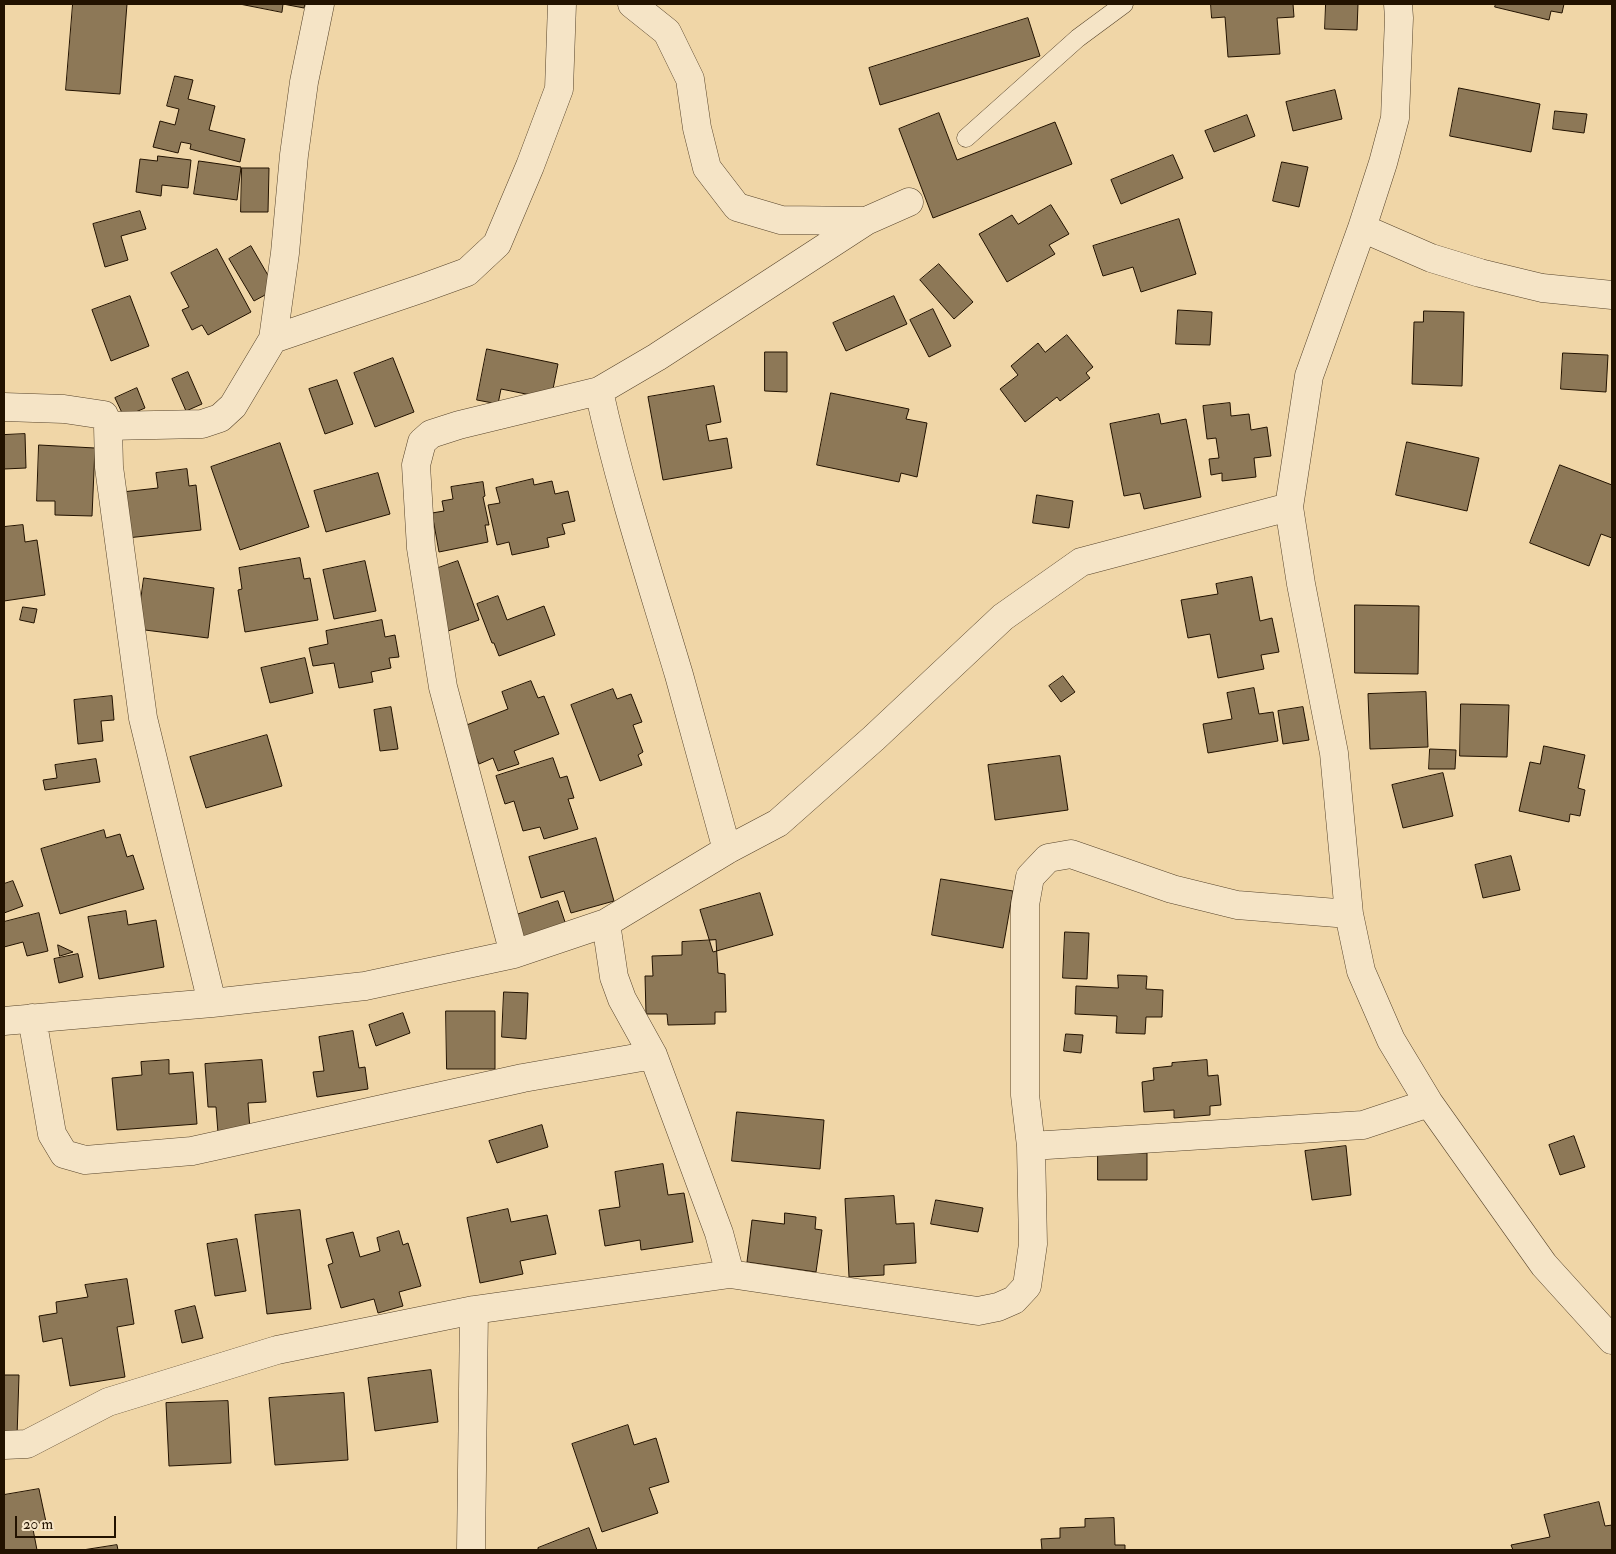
<!DOCTYPE html>
<html>
<head>
<meta charset="utf-8">
<style>
	body { margin:0 }
	#map { position:relative; width:1616px; height:1554px; overflow:hidden; background:#f0d6a7; font-family:"IM FELL Double Pica",serif }
	canvas { display:block }
	.frame { position:absolute; inset:0; border:5px solid #221200; pointer-events:none }
	.scale { position:absolute; left:15px; top:1516px; width:101px; height:22px; box-sizing:border-box; border:2px solid #221200; border-top:0; padding-left:6px; font-size:15px; line-height:18px; white-space:nowrap; color:#221200; -webkit-text-stroke:4px #f5e4c6; paint-order:stroke }
</style>
</head>
<body>
<div id="map">
<canvas width="1616" height="1554"></canvas>
<div class="frame"></div>
<div class="scale">20 m</div>
</div>
<script>
const ctx = document.querySelector('canvas').getContext('2d');
ctx.lineJoin = 'round';
function paint(path, color) {
  ctx.fillStyle = color;
  ctx.fill(path, 'evenodd');
}
function stroke(path, color, width, dash) {
  ctx.strokeStyle = color;
  ctx.lineWidth = width;
  ctx.lineCap = dash ? 'butt' : 'round';
  ctx.setLineDash(dash || []);
  ctx.stroke(path);
}
const building = new Path2D(`
	M73,4H127L120,94L66,90Z
	M240,4H305L304,8L283,4L282,12Z
	M1211,4H1293L1294,17L1277,18L1280,54L1228,57L1225,17L1212,18Z
	M1326,4H1358L1357,30L1325,29Z
	M1496,4H1564L1562,13L1551,11L1549,20L1495,7Z
	M1028,18L1040,56L880,105L869,68Z
	M175,76L193,80L188,99L215,106L209,130L245,139L240,162L190,149L191,144L181,142L178,153L153,147L160,121L175,125L179,109L167,106Z
	M1459,88L1540,104L1531,152L1450,136Z
	M1335,90L1342,119L1293,131L1286,102Z
	M1555,111L1587,114L1584,133L1553,129Z
	M939,113L957,160L1055,122L1072,164L933,218L899,129Z
	M1247,115L1255,136L1214,152L1205,131Z
	M1173,155L1183,178L1121,204L1111,180Z
	M158,156L191,160L188,188L162,185L161,196L136,192L140,159L157,161Z
	M199,161L241,167L237,200L194,194Z
	M1282,162L1308,167L1299,207L1273,201Z
	M242,168H269L268,212H241Z
	M1051,205L1069,234L1049,245L1055,254L1007,282L979,234L1012,215L1018,224Z
	M140,211L146,229L121,236L128,260L105,267L93,224Z
	M1179,219L1196,274L1141,292L1133,267L1103,276L1093,246Z
	M251,246L276,289L254,301L229,259Z
	M217,249L251,312L208,335L202,325L192,330L182,310L189,307L171,273Z
	M939,264L973,302L954,319L920,280Z
	M130,296L149,346L111,361L92,310Z
	M894,296L907,324L846,351L833,323Z
	M933,309L951,346L929,357L910,320Z
	M1178,310L1212,312L1210,345L1176,344Z
	M1424,311L1464,312L1462,386L1412,384L1414,322H1423Z
	M1067,335L1093,367L1086,373L1090,378L1060,401L1057,397L1025,422L1000,389L1018,375L1011,366L1038,343L1045,352Z
	M487,349L558,364L551,399L501,389L498,404L477,400Z
	M765,352H787V392L765,391Z
	M1563,353L1608,355L1606,392L1561,389Z
	M393,358L414,412L375,427L354,373Z
	M188,372L202,404L186,411L172,379Z
	M337,380L353,424L325,434L309,389Z
	M714,386L721,422L706,425L709,441L727,438L732,468L663,480L648,397Z
	M137,388L145,408L124,417L115,398Z
	M831,393L909,409L906,419L927,423L917,477L901,473L899,482L817,465Z
	M1230,403L1231,416L1249,414L1251,430L1267,427L1271,456L1254,458L1256,477L1222,481V473L1211,475L1209,459L1219,458L1216,438L1207,439L1203,406Z
	M1159,414L1161,424L1186,419L1201,497L1144,509L1140,493L1124,496L1110,424Z
	M25,434L26,468L4,469V435Z
	M1407,442L1479,458L1467,511L1396,495Z
	M280,443L309,527L240,550L211,467Z
	M39,445L95,448L92,516L55,515V501H37Z
	M1560,465L1612,485V538L1601,534L1589,566L1530,543Z
	M187,469L189,486L196,485L201,530L127,538L122,492L158,488L156,473Z
	M378,473L390,514L326,532L314,491Z
	M533,479L534,485L552,481L555,494L568,491L575,521L562,524L565,534L547,538L549,547L512,555L509,542L497,545L488,505L500,503L496,488Z
	M483,482L485,496L483,497L489,525H485L488,542L439,552L432,513L444,511L442,501L453,499L451,487Z
	M1037,495L1073,501L1069,528L1033,523Z
	M23,525L25,542L37,540L45,595L4,601V527Z
	M300,558L304,579L310,578L318,620L245,632L238,590L242,589L239,568Z
	M365,561L376,611L334,619L323,570Z
	M458,561L479,620L448,631L427,572Z
	M1252,577L1260,621L1272,618L1279,652L1261,655L1264,669L1218,678L1210,634L1188,638L1181,600L1218,594L1216,584Z
	M144,578L214,588L208,638L137,629Z
	M498,596L507,620L544,606L555,635L499,656L494,643H492L477,604Z
	M1355,605L1419,606L1418,674L1355,673Z
	M23,607L37,609L34,623L20,620Z
	M382,620L385,637L395,635L399,657L389,658L391,668L371,672L373,682L339,688L334,663L313,666L309,648L328,644L326,631Z
	M305,658L313,693L270,703L261,668Z
	M1063,676L1075,692L1061,702L1049,686Z
	M531,681L538,698L544,696L559,734L514,751L519,764L498,771L493,758L479,764L464,726L508,709L502,692Z
	M1254,688L1259,714L1273,712L1278,741L1208,753L1203,724L1232,719L1227,693Z
	M613,689L617,699L631,694L642,722L633,725L643,752L638,755L642,765L600,781L571,705Z
	M1426,692L1428,747L1370,749L1368,694Z
	M112,696L114,720L101,721L103,741L78,744L74,700Z
	M1461,704L1509,705L1507,757L1460,756Z
	M391,707L398,749L380,751L374,710Z
	M1303,707L1309,740L1283,744L1278,711Z
	M267,735L282,786L206,808L190,757Z
	M1544,746L1585,755L1578,788L1585,790L1580,816L1570,814L1569,822L1519,811L1530,762L1540,764Z
	M1430,749L1456,750L1455,769H1429Z
	M1060,756L1068,810L995,820L988,765Z
	M553,758L560,778L567,776L574,798L568,799L578,829L544,839L540,827L523,831L514,801L505,804L496,776Z
	M96,759L100,782L45,790L43,780L57,778L55,765Z
	M1443,773L1453,816L1403,828L1392,785Z
	M104,830L106,838L120,834L127,857L133,855L144,889L60,914L41,849Z
	M596,838L614,901L571,913L564,891L541,898L529,857Z
	M1511,856L1520,890L1483,898L1475,865Z
	M941,879L1013,891L1003,948L932,935Z
	M13,881L23,906L4,913V884Z
	M760,893L773,935L713,952L700,910Z
	M558,901L567,928L519,944L510,917Z
	M126,911L128,925L156,920L164,967L99,979L88,917Z
	M39,913L48,951L27,956L23,942L4,947V922Z
	M1065,932L1089,933L1087,979L1063,978Z
	M716,940L718,973L725,974L726,1012H715V1024L668,1025L667,1014H646L645,976H653L652,956L682,955V942Z
	M58,945L73,952L60,956Z
	M78,954L83,977L59,983L54,959Z
	M1118,975L1147,976L1146,989L1163,990L1162,1017H1146L1145,1034L1116,1033L1117,1016L1075,1014L1076,986L1118,988Z
	M504,992L528,993L526,1039L502,1037Z
	M446,1011H495V1069H447Z
	M403,1013L410,1033L376,1046L369,1025Z
	M353,1031L359,1068L365,1067L368,1089L317,1097L313,1072L324,1071L319,1037Z
	M1066,1034L1083,1035L1081,1053L1064,1051Z
	M169,1060V1074L193,1072L197,1124L117,1130L112,1078L142,1075L141,1062Z
	M262,1060L266,1102L248,1103L250,1130L218,1133L216,1107H208L205,1064Z
	M1207,1060L1208,1076L1218,1075L1221,1105L1210,1106V1115L1174,1118V1110L1144,1112L1142,1082L1154,1080L1153,1068L1172,1066V1063Z
	M737,1112L824,1120L820,1169L732,1161Z
	M542,1125L548,1147L497,1163L489,1141Z
	M1574,1136L1585,1167L1560,1175L1549,1145Z
	M1346,1146L1351,1195L1312,1200L1305,1151Z
	M1098,1153H1147V1180H1098Z
	M663,1164L668,1195L684,1193L693,1242L641,1250L640,1240L605,1246L599,1210L620,1207L615,1172Z
	M894,1196L896,1224L914,1223L916,1263L884,1265V1275L849,1277L845,1199Z
	M936,1200L983,1208L978,1232L931,1224Z
	M508,1209L511,1222L547,1215L556,1254L520,1261L523,1274L480,1283L467,1218Z
	M300,1210L311,1309L267,1314L255,1215Z
	M785,1213L816,1217L815,1229L822,1230L816,1272L747,1262L752,1220L784,1224Z
	M399,1231L403,1245L408,1243L421,1286L399,1292L403,1306L378,1313L374,1299L341,1308L328,1265L333,1263L326,1239L353,1232L360,1257L380,1251L377,1238Z
	M237,1239L246,1291L215,1296L207,1244Z
	M127,1279L134,1324L117,1327L125,1377L70,1386L62,1338L43,1342L39,1316L57,1313L56,1302L88,1297L85,1285Z
	M195,1306L203,1338L182,1343L175,1311Z
	M431,1370L438,1422L375,1431L368,1378Z
	M4,1375H19L17,1437H4Z
	M344,1393L348,1460L275,1465L269,1398Z
	M228,1401L231,1463L169,1466L166,1403Z
	M628,1425L634,1445L656,1438L669,1482L649,1488L658,1513L602,1532L572,1444Z
	M39,1489L46,1522L32,1524L37,1550H4V1495Z
	M1599,1502L1605,1526L1612,1525V1550H1513L1511,1545L1550,1537L1544,1515Z
	M1114,1518L1115,1545H1125V1550H1042L1041,1539L1060,1538V1528L1085,1527V1519Z
	M589,1528L597,1550H538V1548Z
	M117,1545L118,1550H83Z`);
paint(building, '#8d7857');
stroke(building, '#221200', 1);
const service = new Path2D(`
	M966,138L1078,38L1124,4`);
const minor = new Path2D(`
	M632,4L667,32L690,79L697,128L707,168L737,207L781,220L866,221L909,202
	M1398,4L1399,18L1395,118L1383,163L1362,228L1309,376L1289,507L1301,584L1334,753L1349,914L1361,971L1391,1040L1429,1103L1544,1265L1612,1340
	M1362,228L1431,258L1480,273L1542,288L1612,295
	M273,339L423,288L467,272L497,244L530,166L559,89L562,4
	M599,391C620,487 651,581 679,675C695,733 711,792 727,850
	M4,407L64,409L104,415L108,426L109,467L143,718L212,1003
	M108,426L202,424L220,418L233,406L273,339L285,253L294,155L304,82L320,4
	M606,923L614,977L622,999L653,1055L719,1233L730,1274
	M514,954L443,687L421,548L416,465L422,442L431,434L459,425L599,391L657,357L866,221
	M32,1018L52,1134L64,1154L85,1160L192,1151L523,1078L653,1055
	M4,1021L212,1003L365,986L514,954L606,923L727,850L778,823L874,738L1003,617L1081,562L1289,507
	M1031,1146L1363,1125L1429,1103
	M4,1445L27,1444L108,1402L277,1350L474,1310L730,1274L978,1311L998,1307L1014,1300L1027,1286L1033,1244L1031,1146L1025,1095V905L1030,877L1048,858L1071,854L1172,889L1237,905L1349,914
	M471,1550L474,1310`);
stroke(service, '#56432a', 19);
stroke(minor, '#56432a', 29);
stroke(service, '#f5e4c6', 18);
stroke(minor, '#f5e4c6', 28);
</script>
</body>
</html>
